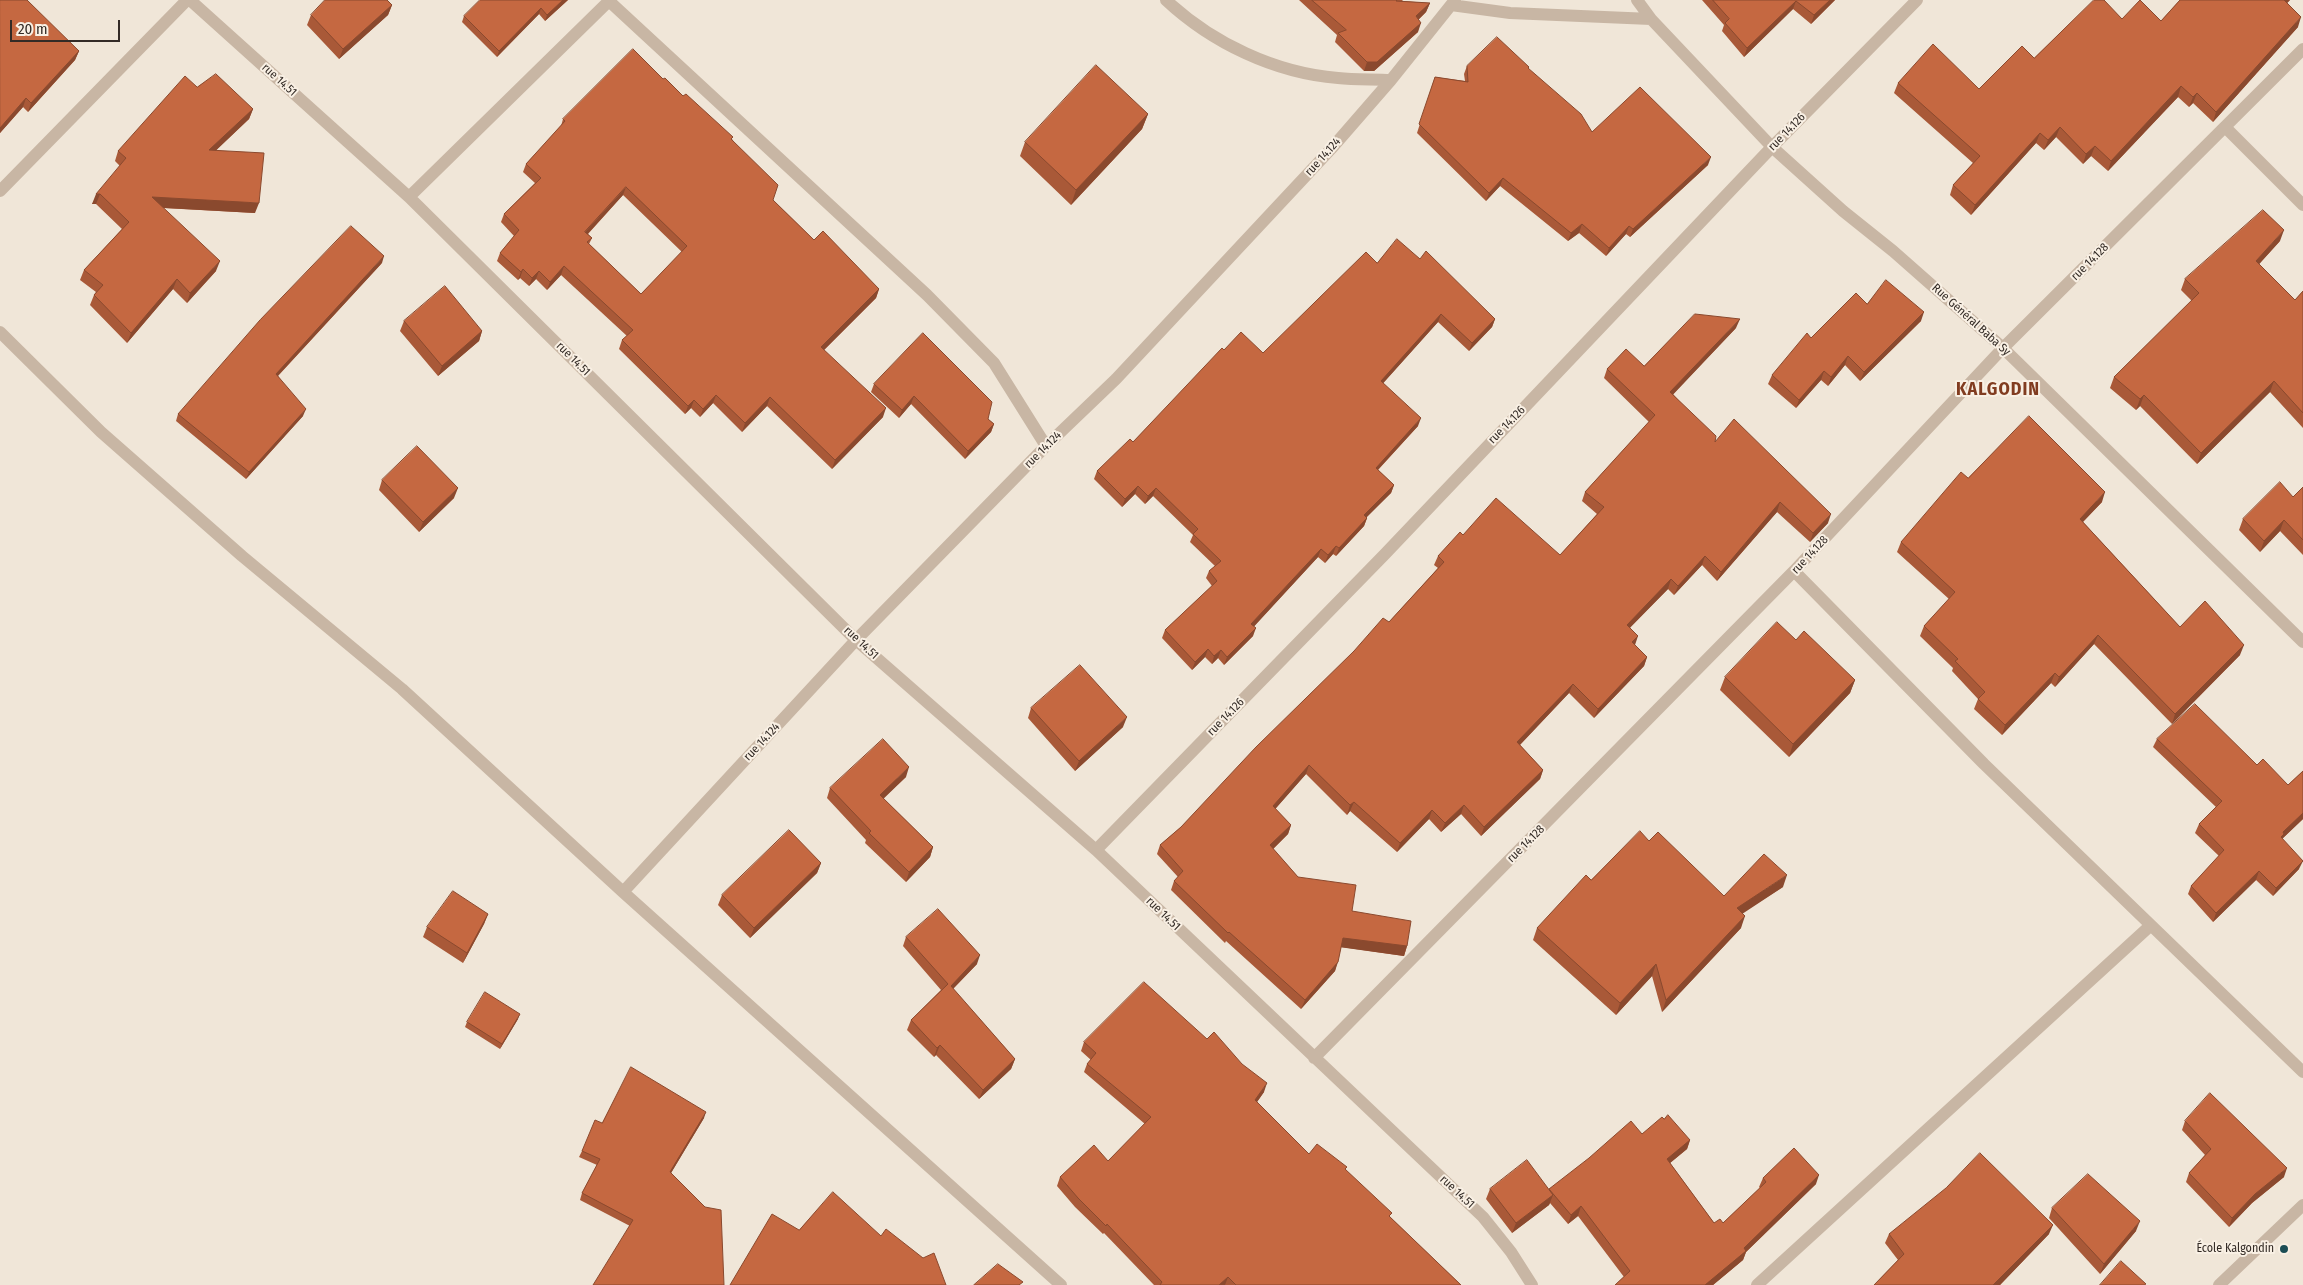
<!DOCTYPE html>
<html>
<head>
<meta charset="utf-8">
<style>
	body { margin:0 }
	#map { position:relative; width:2303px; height:1285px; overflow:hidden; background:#f0e6d8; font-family:"Fira Sans Condensed",sans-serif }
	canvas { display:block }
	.scale { position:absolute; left:10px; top:20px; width:110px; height:22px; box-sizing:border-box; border:2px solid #332b26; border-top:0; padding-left:6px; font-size:15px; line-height:18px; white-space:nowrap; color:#332b26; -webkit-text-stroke:4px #f9f0e4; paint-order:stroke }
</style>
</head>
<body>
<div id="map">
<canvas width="2303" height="1285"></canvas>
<div class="scale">20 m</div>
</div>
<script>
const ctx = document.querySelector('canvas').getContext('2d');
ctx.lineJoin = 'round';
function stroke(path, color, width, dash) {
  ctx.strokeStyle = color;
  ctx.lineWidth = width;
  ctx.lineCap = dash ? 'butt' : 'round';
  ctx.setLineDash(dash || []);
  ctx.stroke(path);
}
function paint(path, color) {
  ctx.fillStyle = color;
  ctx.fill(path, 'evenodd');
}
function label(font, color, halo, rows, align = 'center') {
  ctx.font = font + ' "Fira Sans Condensed",sans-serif';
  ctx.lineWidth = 4;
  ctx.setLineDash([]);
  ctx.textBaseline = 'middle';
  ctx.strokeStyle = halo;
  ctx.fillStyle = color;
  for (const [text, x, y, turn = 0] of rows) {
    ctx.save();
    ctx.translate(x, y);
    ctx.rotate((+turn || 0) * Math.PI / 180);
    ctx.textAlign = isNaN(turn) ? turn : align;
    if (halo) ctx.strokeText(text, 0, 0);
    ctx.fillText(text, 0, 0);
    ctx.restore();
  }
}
stroke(new Path2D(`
	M190,0L409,197L856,640L1096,850L1483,1217L1511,1252L1532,1285
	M1166,0C1212,43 1275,73 1338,78C1355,80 1373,79 1391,80
	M1637,0L1651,19L1772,147L1843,211L1893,251L2003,348L2303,642
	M609,1L927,295L994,363L1046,446
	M1451,5L1510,13L1651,19
	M2226,128L2303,205
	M0,191L187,0
	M409,197L610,0
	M0,332L101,432L242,556L402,689L623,892L1061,1285
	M1794,571L1984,764L2303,1072
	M1096,850L1385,554L1772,147L1917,0
	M623,892L856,640L1046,446L1116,379L1331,149L1391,80L1455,0
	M1314,1058L1794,571L2003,348L2303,49
	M1757,1285L2150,926
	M2219,1285L2303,1205`), '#c8b6a4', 12);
paint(new Path2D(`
	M0,0L79,51L75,60L28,112L23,107L0,133Z
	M568,0L545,21L539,14L497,57L462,22L464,16Z
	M1299,0H1403L1402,1L1430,3L1426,12L1419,19L1418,32L1374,71H1364L1335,42L1337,35Z
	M1702,0H1835L1811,24L1793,9L1744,57L1722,31L1724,25Z
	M2180,0H2290L2287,3L2298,27L2213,122L2193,103L2189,107L2178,97L2108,171L2091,156L2083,164L2056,137L2044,150L2036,143L1971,215L1950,195L1953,185L1973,163L1894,93L1898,83L1979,89L2034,58L2122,19L2161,21Z
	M392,5L388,15L339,59L307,25L311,15Z
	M1467,66L1529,67L1528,69L1592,132L1708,165L1630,237L1626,234L1606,256L1579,233L1568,241L1500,186L1486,201L1417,133L1435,77L1465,81L1464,74Z
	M663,79L732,139L773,200L814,240L879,289L876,298L824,350L883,417L832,469L767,406L742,432L713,403L700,417L691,408L685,414L619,349L622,340L627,336L561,275L547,290L536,279L529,286L520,278L518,280L497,261L500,253L514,236L501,222L504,214L535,183L523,172L526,164L561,126L563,119ZM623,195L682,252L641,294L589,244L592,238L588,234Z
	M253,109L249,119L216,150L255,213L163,208L216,271L187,303L173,289L127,343L90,305L94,295L96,292L80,280L84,270L122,229L96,204H92L120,166L115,161L118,151Z
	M1148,114L1142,129L1071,205L1020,156L1025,142Z
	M2280,241L2259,264L2295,300L2303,291V428L2270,392L2197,464L2140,406L2136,410L2110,388L2114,377L2192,301L2181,290L2185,279Z
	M1420,259L1495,319L1492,327L1469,351L1438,322L1383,383L1418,426L1378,470L1394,485L1391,493L1366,517L1367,518L1364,526L1336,556L1333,554L1325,563L1318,557L1254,626L1253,636L1224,665L1218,658L1212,664L1205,657L1192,670L1162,638L1165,630L1212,586L1206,578L1209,571L1215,566L1190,542L1193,535L1153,496L1145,504L1135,494L1122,507L1094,479L1097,471L1133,442L1224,350L1263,353L1377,263Z
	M382,263L278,376L303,416L246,479L176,421L178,414Z
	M1867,304L1921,321L1860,381L1845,365L1828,386L1821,380L1796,408L1768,384L1772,375L1811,338Z
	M404,321L482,331L479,341L438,376L400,331Z
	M1736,328L1673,394L1715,442L1828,523L1810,542L1777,512L1717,581L1702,565L1674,595L1668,589L1630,627L1635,645L1647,657L1644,666L1594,718L1569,693L1520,745L1543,770L1540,779L1481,836L1461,814L1441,832L1429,819L1397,852L1350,811L1347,815L1306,774L1275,809L1291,825L1288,834L1273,849L1298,877L1407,946L1404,956L1341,947L1335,971L1301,1009L1226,941L1225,943L1171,890L1174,881L1178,877L1157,854L1160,845L1181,827L1389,622L1438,568L1434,565L1438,556L1463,535L1560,555L1597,514L1582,501L1585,492L1649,422L1604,378L1607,369L1644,366Z
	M923,333L988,419L994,424L991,432L965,459L911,404L899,418L871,392L874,384Z
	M1968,478L2102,502L2083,522L2180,627L2240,655L2172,724L2094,644L2055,687L2051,683L2002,735L1974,709L1978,699L1952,671L1953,668L1920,636L1924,626L1949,599L1897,552L1901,542Z
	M382,480L454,498L419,532L379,490Z
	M2303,487V555L2280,531L2260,552L2239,530L2243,519L2293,497Z
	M1796,640L1855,680L1850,693L1789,757L1720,690L1725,677Z
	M1031,708L1123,727L1075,771L1028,718Z
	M2157,739L2257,765L2288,785L2303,771V819L2283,838L2282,839L2299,869L2273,896L2256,880L2213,922L2188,894L2191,886L2219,856L2195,833L2199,824L2216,807L2153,747Z
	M906,777L883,798L933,847L930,857L906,882L865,843L866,840L827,798L830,788Z
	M1649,841L1724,896L1783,887L1742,913L1741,928L1662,1012L1652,976L1616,1015L1533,940L1537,928L1591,880Z
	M821,863L817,873L750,938L718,905L722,895Z
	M488,914L484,924L463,963L423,937L427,927Z
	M906,937L977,964L953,989L1015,1059L1011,1069L979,1099L936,1055L934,1057L907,1030L911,1020L941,990L903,946Z
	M518,1019L500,1049L465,1027L467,1022Z
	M1084,1042L1264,1092L1257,1102L1309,1154L1346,1170L1390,1217L1461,1285H1154L1104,1233L1103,1234L1075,1207L1057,1186L1060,1177L1108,1161L1145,1124L1084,1072L1087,1064L1091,1060L1081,1051Z
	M704,1118L671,1173L630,1226L580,1200L582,1193L597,1165L579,1157L582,1151L602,1123Z
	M1664,1119L1690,1140L1687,1149L1670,1163L1714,1223H1723L1760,1188L1759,1187L1763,1178L1816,1184L1746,1252L1743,1260L1713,1285H1615L1624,1277L1578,1216L1568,1224L1550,1203L1549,1205L1512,1233L1486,1199L1490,1189L1549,1190V1189L1642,1134Z
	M2185,1121L2284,1177L2252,1203L2229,1227L2186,1182L2189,1173L2205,1155L2182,1130Z
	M2052,1208L2136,1231L2100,1274L2049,1218Z
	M1889,1234H2049L2000,1285H1874L1898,1260L1885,1243Z`), '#a95938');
paint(new Path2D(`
	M563,0H568L545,21L547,15Z
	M1830,0H1835L1811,24L1814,15Z
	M2283,0H2290L2280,10Z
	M1796,1L1793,9L1744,57L1747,48Z
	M1430,3L1426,12L1413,25L1416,16Z
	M392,5L388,15L339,59L343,49Z
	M541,8L539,14L497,57L499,51Z
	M2301,17L2298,27L2213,122L2216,112Z
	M1421,23L1418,32L1374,71H1364L1367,62Z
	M79,51L75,60L28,112L31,103Z
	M2181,86L2178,97L2108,171L2111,161Z
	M2197,93L2193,103L2189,107L2193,97Z
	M26,98L23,107L0,133V128Z
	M253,109L249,119L206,160L209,150Z
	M1148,114L1142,129L1071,205L1076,190Z
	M2060,127L2056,137L2044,150L2048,140Z
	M2040,133L2036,143L1971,215L1975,205Z
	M2095,146L2091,156L2083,164L2086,154Z
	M1711,157L1708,165L1630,237L1633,229Z
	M1503,178L1500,186L1486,201L1489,193Z
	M626,187L623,195L582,240L585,232Z
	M96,194H100L96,204H92Z
	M152,197L259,203L255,213L148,207Z
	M1582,224L1579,233L1568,241L1571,233Z
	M1629,226L1626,234L1606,256L1609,248Z
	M2284,230L2280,241L2252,272L2256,261Z
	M384,256L382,263L273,381L276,374Z
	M220,261L216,271L187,303L190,293Z
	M564,266L561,275L547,290L550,282Z
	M523,269L520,278L518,280L521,272Z
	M539,271L536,279L529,286L532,278Z
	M177,279L173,289L127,343L131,333Z
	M879,289L876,298L818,356L821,347Z
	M1924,312L1921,321L1860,381L1864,372Z
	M1441,314L1438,322L1378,389L1381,381Z
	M1495,319L1492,327L1469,351L1472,343Z
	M1740,319L1736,328L1667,401L1670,392Z
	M482,331L479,341L438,376L442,366Z
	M1848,356L1845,365L1828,386L1831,377Z
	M1824,371L1821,380L1796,408L1799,400Z
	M2274,381L2270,392L2197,464L2201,453Z
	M716,395L713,403L700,417L703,409Z
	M2144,395L2140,406L2136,410L2140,399Z
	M914,396L911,404L899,418L902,410Z
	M770,397L767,406L742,432L745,423Z
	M694,400L691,408L685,414L688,406Z
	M886,408L883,417L832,469L835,460Z
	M306,409L303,416L246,479L249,472Z
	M1421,418L1418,426L1373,475L1376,468Z
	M994,424L991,432L965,459L968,451Z
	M1394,485L1391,493L1361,523L1364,515Z
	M1138,486L1135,494L1122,507L1125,499Z
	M458,488L454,498L419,532L423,522Z
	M1156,488L1153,496L1145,504L1148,496Z
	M2105,492L2102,502L2076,529L2080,519Z
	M1780,502L1777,512L1717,581L1721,572Z
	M1831,514L1828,523L1810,542L1813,533Z
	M1367,518L1364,526L1336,556L1339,548Z
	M2284,520L2280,531L2260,552L2264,541Z
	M1336,546L1333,554L1325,563L1328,555Z
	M1321,549L1318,557L1249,632L1251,624Z
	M1705,556L1702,565L1674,595L1678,586Z
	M1671,579L1668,589L1624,634L1627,625Z
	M1256,628L1253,636L1224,665L1227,657Z
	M2098,635L2094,644L2055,687L2059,677Z
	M1638,636L1635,645L1632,642Z
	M2244,645L2240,655L2172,724L2175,714Z
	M1208,649L1205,657L1192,670L1195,662Z
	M1221,650L1218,658L1212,664L1214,656Z
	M1647,657L1644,666L1594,718L1598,709Z
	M2055,673L2051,683L2002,735L2005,725Z
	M1855,680L1850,693L1789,757L1793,744Z
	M1573,684L1569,693L1514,751L1517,742Z
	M1127,717L1123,727L1075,771L1079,761Z
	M1309,765L1306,774L1270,815L1273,806Z
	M909,767L906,777L877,805L880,795Z
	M1543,770L1540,779L1481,836L1484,827Z
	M1354,802L1350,811L1347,815L1350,805Z
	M1464,805L1461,814L1441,832L1445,823Z
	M1432,810L1429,819L1397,852L1400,843Z
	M2303,813V819L2283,838L2281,843L2277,846L2283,832Z
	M1291,825L1288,834L1267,855L1270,845Z
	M933,847L930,857L906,882L909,872Z
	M2303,861L2299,869L2273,896L2276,888Z
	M821,863L817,873L750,938L754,928Z
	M2259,871L2256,880L2213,922L2216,913Z
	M1787,875L1783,887L1733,920L1737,908Z
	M488,914L484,924L463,963L467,953Z
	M1745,916L1741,928L1662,1012L1666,1000Z
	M1343,938L1407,946L1404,956L1339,947Z
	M980,955L977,964L947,995L951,986Z
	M1338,962L1335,971L1301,1009L1305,1000Z
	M1656,964L1652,976L1616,1015L1620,1003Z
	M520,1014L518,1019L500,1049L502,1044Z
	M940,1045L936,1055L934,1057L937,1048Z
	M1015,1059L1011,1069L979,1099L983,1090Z
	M1267,1083L1264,1092L1252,1109L1255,1100Z
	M706,1112L704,1118L668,1178L670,1172Z
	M1690,1140L1687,1149L1664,1168L1667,1159Z
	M2287,1168L2284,1177L2252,1203L2229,1227L2232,1218L2255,1194Z
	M1819,1175L1816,1184L1746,1252L1743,1260L1713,1285H1705Z
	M1553,1195L1549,1205L1512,1233L1516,1223Z
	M1581,1206L1578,1216L1568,1224L1571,1215Z
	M2140,1221L2136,1231L2100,1274L2104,1264Z
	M2053,1225L2049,1234L2000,1285H1993Z
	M1228,1277L1225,1285H1219Z`), '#8a492e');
const building = new Path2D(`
	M0,0H27L79,51L31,103L26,98L0,128Z
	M325,0H387L392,5L343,49L311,15Z
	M480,0H563L547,15L541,8L499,51L464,16Z
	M1312,0H1397L1396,1L1430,3L1416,16L1421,23L1377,62H1367L1338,33L1346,30Z
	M1713,0H1830L1814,15L1796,1L1747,48L1725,23L1729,19Z
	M2094,0H2104L2122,19L2140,0L2161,21L2180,0H2284L2301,17L2216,112L2197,93L2193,97L2181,86L2111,161L2095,146L2086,154L2060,127L2048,140L2040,133L1975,205L1953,185L1980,156L1898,83L1933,44L1979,89L2022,46L2034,58Z
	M1497,37L1529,67L1528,68L1581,114L1592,132L1640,87L1711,157L1633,229L1629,226L1609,248L1582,224L1571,233L1503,178L1489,193L1419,124L1435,77L1468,82L1467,66Z
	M633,49L663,79L665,78L683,96L686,94L733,137L731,139L778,185L773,200L814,240L823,231L879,289L821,347L886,408L835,460L770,397L745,423L716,395L703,409L694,400L688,406L622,340L633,330L564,266L550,282L539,271L532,278L523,269L521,272L500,253L519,230L504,214L541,178L526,164L565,121L563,119ZM626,187L687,246L641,294L587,242L592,238L585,232Z
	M1096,65L1148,114L1076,190L1025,142Z
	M216,74L253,109L209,150L264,153L259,203L152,197L220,261L190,293L177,279L131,333L94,295L103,285L84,270L129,222L100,194H96L126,158L118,151L185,76L197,87Z
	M2263,210L2284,230L2256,261L2295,300L2303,291V413L2274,381L2201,453L2144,395L2140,399L2114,377L2199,293L2185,279Z
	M351,226L384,256L276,374L306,409L249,472L178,414L260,320Z
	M1397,239L1420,259L1426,251L1495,319L1472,343L1441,314L1381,381L1421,418L1376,468L1394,485L1364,515L1367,518L1339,548L1336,546L1328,555L1321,549L1251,624L1256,628L1227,657L1221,650L1214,656L1208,649L1195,662L1165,630L1217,581L1209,571L1221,561L1193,534L1198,529L1156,488L1148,496L1138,486L1125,499L1097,471L1130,439L1133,442L1222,348L1224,350L1241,332L1263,353L1366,252L1377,263Z
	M1886,280L1924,312L1864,372L1848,356L1831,377L1824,371L1799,400L1772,375L1807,333L1811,338L1856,293L1867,304Z
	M445,286L482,331L442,366L404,321Z
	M1695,314L1740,319L1670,392L1716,436L1715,442L1734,419L1831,514L1813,533L1780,502L1721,572L1705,556L1678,586L1671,579L1627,625L1638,636L1632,642L1647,657L1598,709L1573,684L1517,742L1543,770L1484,827L1464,805L1445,823L1432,810L1400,843L1354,802L1350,805L1309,765L1273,806L1291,825L1270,845L1298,877L1356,885L1352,911L1411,921L1407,946L1343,938L1338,962L1305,1000L1229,932L1228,933L1174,881L1183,871L1160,845L1181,827L1256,747L1354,651L1383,618L1389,622L1444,562L1438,556L1460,532L1463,535L1496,498L1560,555L1604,507L1585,492L1655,415L1607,369L1626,349L1644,366Z
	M923,333L992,402L988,419L994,424L968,451L914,396L902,410L874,384Z
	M2029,416L2105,492L2080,519L2180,627L2205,601L2244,645L2175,714L2098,635L2059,677L2055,673L2005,725L1978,699L1985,692L1955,661L1958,659L1924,626L1955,592L1901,542L1961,472L1968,478Z
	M417,446L458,488L423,522L382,480Z
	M2280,482L2293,497L2303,487V540L2284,520L2264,541L2243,519Z
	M1777,622L1796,640L1804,631L1855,680L1793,744L1725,677Z
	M1080,665L1127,717L1079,761L1031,708Z
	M2195,704L2257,765L2263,759L2288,785L2303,771V813L2283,832L2284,834L2281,837L2303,861L2276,888L2259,871L2216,913L2191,886L2224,850L2199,824L2222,801L2157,739Z
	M883,739L909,767L880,795L933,847L909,872L869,833L871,831L830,788Z
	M789,830L821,863L754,928L722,895Z
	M1640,831L1649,841L1658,832L1724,896L1764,854L1787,875L1737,908L1745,916L1666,1000L1656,964L1620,1003L1537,928L1586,875L1591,880Z
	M453,891L488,914L467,953L427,927Z
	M938,909L980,955L951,986L1015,1059L983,1090L940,1045L937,1048L911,1020L948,984L906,937Z
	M1144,982L1207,1039L1214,1032L1242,1064L1267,1083L1255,1100L1309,1154L1317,1144L1347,1167L1345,1169L1392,1213L1389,1216L1461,1285H1236L1228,1277L1219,1285H1160L1162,1282L1107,1224L1106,1226L1078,1198L1060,1177L1094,1145L1108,1161L1151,1117L1087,1064L1096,1053L1084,1042Z
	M485,992L520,1014L502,1044L467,1022Z
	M631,1067L706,1112L670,1172L705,1207L721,1210L724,1285H593L633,1220L582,1193L600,1159L582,1151L595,1120L602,1123Z
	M2210,1093L2287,1168L2255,1194L2232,1218L2189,1173L2211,1149L2185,1121Z
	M1668,1115L1690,1140L1667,1159L1714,1223L1720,1219L1723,1223L1766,1182L1763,1178L1794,1148L1819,1175L1744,1248L1746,1251L1705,1285H1615L1630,1271L1581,1206L1571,1215L1549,1189L1589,1158L1631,1121L1642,1134L1662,1117L1664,1119Z
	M1980,1153L2053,1225L1993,1285H1874L1904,1254L1889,1234L1946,1188Z
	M1527,1160L1553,1195L1516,1223L1490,1189Z
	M2088,1174L2140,1221L2104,1264L2052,1208Z
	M833,1192L881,1236L886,1229L923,1258L934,1253L946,1285H730L772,1214L799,1230Z
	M2121,1261L2146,1284L2144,1285H2100Z
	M998,1264L1023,1282L1019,1285H974Z`);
paint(building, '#c56841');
stroke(building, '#8a492e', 1);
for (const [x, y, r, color] of [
	[2284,1249,5,"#1c4d54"]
]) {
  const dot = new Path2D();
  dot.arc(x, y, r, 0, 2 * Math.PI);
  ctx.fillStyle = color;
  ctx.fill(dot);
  stroke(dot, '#f9f0e4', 2);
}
label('12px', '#332b26', '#f9f0e4', [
	["rue 14.51",279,80,42],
	["rue 14.126",1787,132,-46],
	["rue 14.124",1323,157,-48],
	["rue 14.128",2090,262,-45],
	["Rue Général Baba Sy",1971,320,42],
	["rue 14.51",573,359,45],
	["rue 14.126",1507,425,-46],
	["rue 14.124",1043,450,-45],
	["rue 14.128",1810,555,-47],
	["rue 14.51",861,643,43],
	["rue 14.126",1226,717,-46],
	["rue 14.124",762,742,-47],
	["rue 14.128",1526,844,-45],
	["rue 14.51",1163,914,44],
	["rue 14.51",1457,1192,43]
]);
label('12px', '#332b26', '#f9f0e4', [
	["École Kalgondin",2274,1249]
], 'right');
ctx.letterSpacing = '1px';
label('bold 18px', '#813c20', '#f9f0e4', [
	["KALGODIN",1998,390]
]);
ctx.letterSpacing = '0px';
</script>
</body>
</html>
